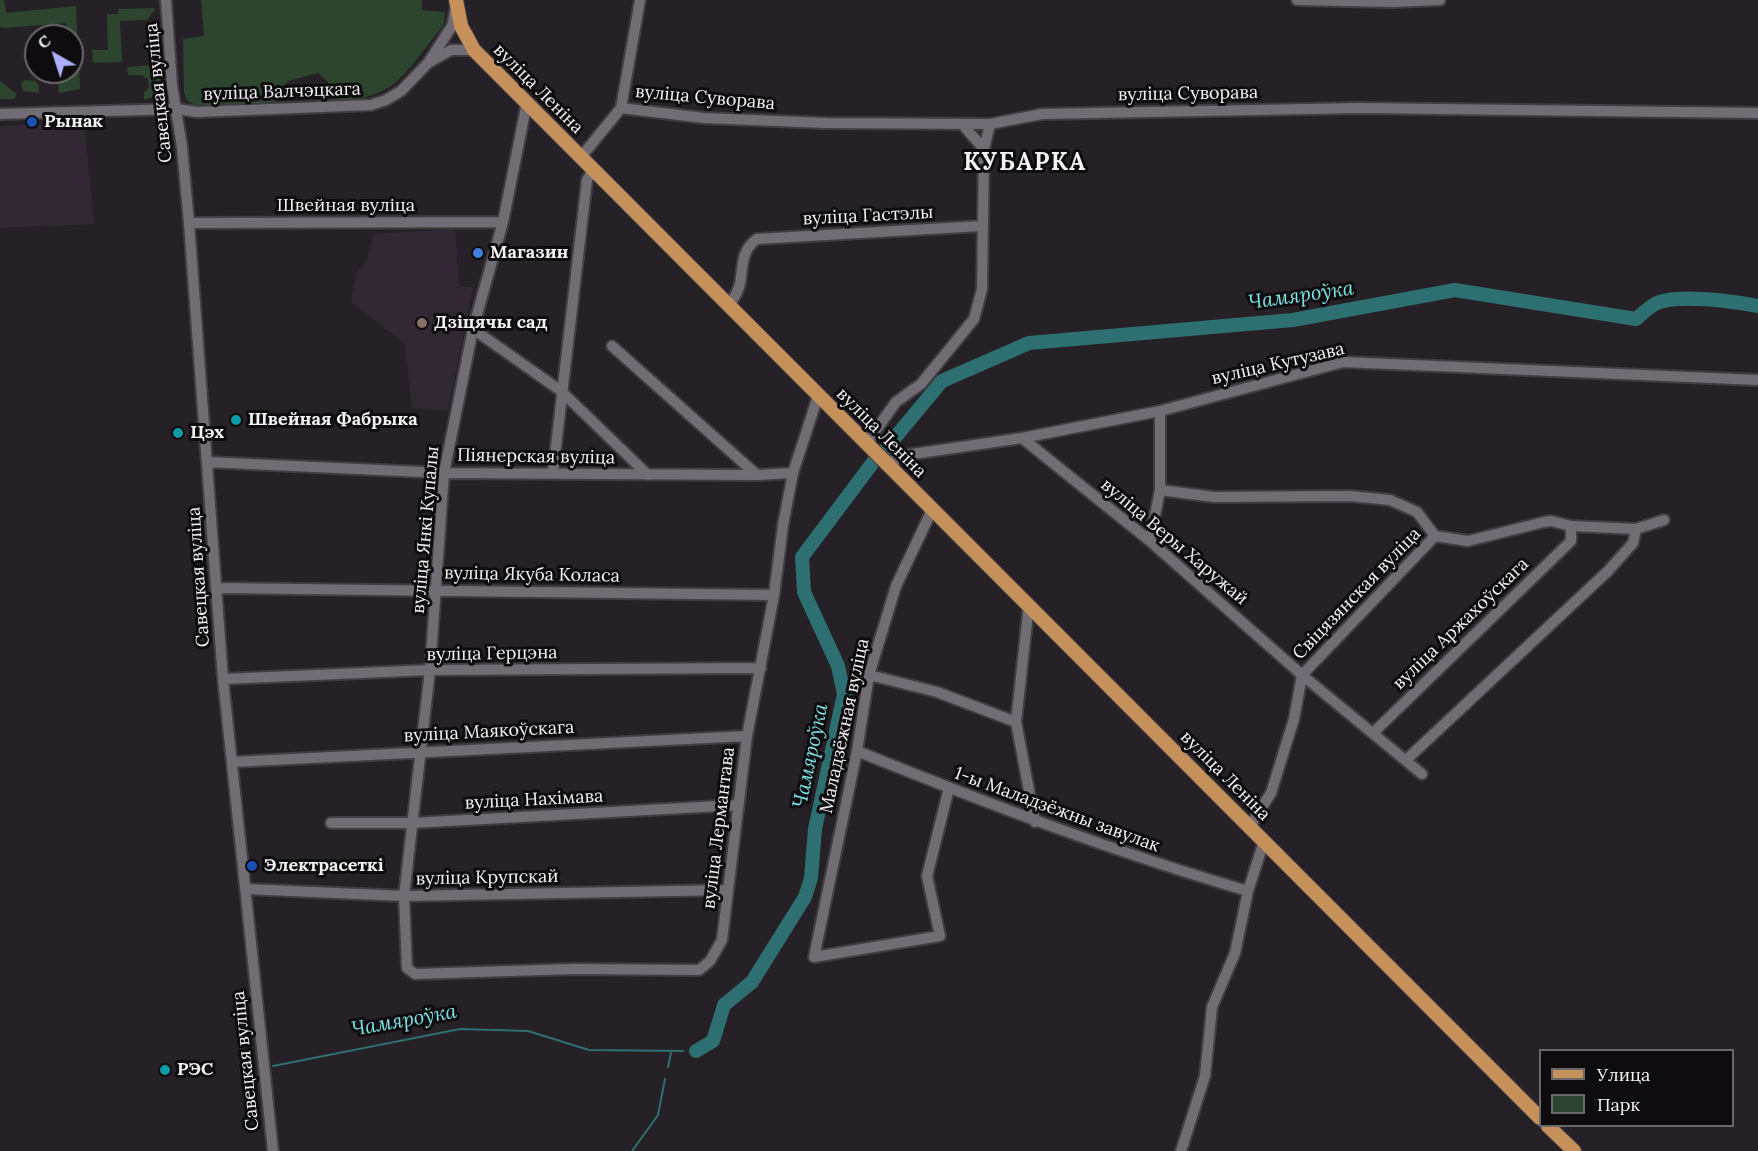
<!DOCTYPE html>
<html>
<head>
<meta charset="utf-8">
<style>
	body { margin:0 }
	#map { position:relative; width:1758px; height:1151px; overflow:hidden; background:#262127; font-family:Lora,serif }
	canvas { display:block }
	.legend { position:absolute; left:1539px; top:1049px; width:195px; height:78px; box-sizing:border-box; background:#0e0c0e; border:2px solid #6a686a; margin:0; padding:8px 10px; list-style:none; font-size:18px; color:#f4f1f5 }
	.legend li { display:flex; align-items:center; gap:12px; height:30px }
	.legend b { width:30px; border:2px solid #6a686a }
	.north { position:absolute; left:24px; top:24px; width:60px; height:60px; box-sizing:border-box; background:#0e0c0e; border:2px solid #6a686a; border-radius:50%; rotate:321deg; font-size:16px; font-weight:700; line-height:24px; text-align:center; color:#f4f1f5 }
	.north::after { content:''; display:block; margin:auto; width:21px; height:27px; background:#adaffb; clip-path:polygon(50% 0,100% 100%,50% 72%,0 100%) }
</style>
</head>
<body>
<div id="map">
<canvas width="1758" height="1151"></canvas>
<ul class="legend">
<li><b style="height:8px;background:#c5905a"></b>Улица</li>
<li><b style="height:16px;background:#2d452e"></b>Парк</li>
</ul>
<div class="north">С</div>
</div>
<script>
const ctx = document.querySelector('canvas').getContext('2d');
ctx.lineJoin = 'round';
function paint(path, color) {
  ctx.fillStyle = color;
  ctx.fill(path, 'evenodd');
}
function stroke(path, color, width, dash) {
  ctx.strokeStyle = color;
  ctx.lineWidth = width;
  ctx.lineCap = dash ? 'butt' : 'round';
  ctx.setLineDash(dash || []);
  ctx.stroke(path);
}
function label(font, color, halo, rows, align = 'center') {
  ctx.font = font + ' Lora,serif';
  ctx.lineWidth = 6;
  ctx.setLineDash([]);
  ctx.textBaseline = 'middle';
  ctx.strokeStyle = halo;
  ctx.fillStyle = color;
  for (const [text, x, y, turn = 0] of rows) {
    ctx.save();
    ctx.translate(x, y);
    ctx.rotate((+turn || 0) * Math.PI / 180);
    ctx.textAlign = isNaN(turn) ? turn : align;
    if (halo) ctx.strokeText(text, 0, 0);
    ctx.fillText(text, 0, 0);
    ctx.restore();
  }
}
paint(new Path2D(`
	M84,123L94,224L0,228V126Z
	M455,229L459,287H473L448,410L412,408L405,344L351,302L356,275L367,259L373,234Z`), '#312833');
paint(new Path2D(`
	M0,0H4L6,13L76,6L80,89L59,93L58,80L68,79V72H72V36H67L66,23L3,28L0,27Z
	M201,0H422V10L445,12L444,23L439,31C401,78 396,98 331,102L328,82L318,73L288,81L274,104L199,107L188,101L184,93L183,39L204,36Z
	M156,8L147,20L120,21L122,62L93,63L92,50H108L107,14H118L119,9Z
	M159,65C167,73 165,86 160,95L144,100V92L149,88L148,79L141,75H128L127,67Z
	M25,80L36,81L39,86V93L23,91L21,83Z
	M0,81L17,94L14,99H0Z`), '#2d452e');
stroke(new Path2D(`
	M236,1004L238,1027
	M239,1040L243,1058L251,1069
	M273,1066L460,1029L528,1031L589,1050L683,1051
	M668,1067L671,1053
	M632,1151L658,1115L665,1079`), '#2e7071', 2);
stroke(new Path2D(`
	M883,452L942,381L1029,343L1293,320L1455,290L1636,319C1642,314 1648,308 1655,304C1676,293 1735,302 1758,306
	M696,1051L713,1041L724,1005L752,982L805,897L811,878L815,829L844,694L838,666L804,592L802,557L874,461`), '#2e7071', 14);
const minor = new Path2D(`
	M166,0L172,85L182,147L189,223L223,679L273,1151
	M1297,0L1392,2L1440,0
	M430,60L452,26L456,7
	M527,102L503,222L473,329L444,473L430,670L404,896L407,968L415,974L573,969L699,970L710,961L722,940L747,736L774,595L783,525L793,473L818,396
	M621,108L704,118L826,123L990,124L1042,114L1360,108L1758,113
	M0,114L177,109L197,112L371,105L386,100L401,91L428,63L451,50H474
	M962,124L984,149
	M581,157L621,108L640,0
	M189,223L503,222
	M729,306C733,299 738,292 740,284C743,266 741,250 757,239L981,226
	M473,329L561,391L648,475
	M612,346L757,475
	M1022,438L1150,541L1302,675L1422,774
	M866,444L896,402L921,384L974,319L982,289L984,149L990,124
	M207,462L444,473L757,475L793,473
	M885,464L906,455L1022,438L1160,411L1343,362L1758,380
	M553,472L587,180L593,170
	M1160,490L1214,497L1350,496L1390,500L1417,512L1435,536L1468,541L1544,522L1551,521L1571,526V541L1374,732
	M932,510L896,586L869,675L857,751L814,957L940,936L927,876L949,788
	M1571,526L1636,529L1664,520
	M1150,541L1160,490V411
	M218,588L774,595
	M869,675L937,692L1016,722L1035,822
	M223,679L430,670L761,668
	M1016,722L1029,604
	M857,751C986,803 1114,852 1248,891
	M1406,760L1608,571L1633,543L1636,529
	M232,762L747,736
	M331,823H412L738,805
	M1250,826L1271,793L1294,719L1302,675L1435,536
	M246,889L404,896L728,890
	M1181,1151L1205,1076L1212,1007L1235,953L1248,891L1264,841`);
const major = new Path2D(`
	M456,0L461,26L474,50L1540,1118
	M1548,1126L1574,1151`);
stroke(minor, '#413e42', 14);
stroke(major, '#413e42', 16);
stroke(minor, '#726d74', 10);
stroke(major, '#c5905a', 14);
for (const [x, y, r, color] of [
	[32,122,6,"#1a4fb4"],
	[478,253,6,"#3f7fe0"],
	[422,323,6,"#8d6e63"],
	[236,420,6,"#0f9aa8"],
	[178,433,6,"#0f9aa8"],
	[252,866,6,"#1a4fb4"],
	[165,1070,6,"#0f9aa8"]
]) {
  const dot = new Path2D();
  dot.arc(x, y, r, 0, 2 * Math.PI);
  ctx.fillStyle = color;
  ctx.fill(dot);
  stroke(dot, '#0e0c0e', 2);
}
label('18px', '#f4f1f5', '#0e0c0e', [
	["вуліца Леніна",538,89,45],
	["вуліца Валчэцкага",282,92,-2],
	["Савецкая вуліца",159,93,-96],
	["вуліца Суворава",1188,94,-1],
	["вуліца Суворава",705,98,5],
	["Швейная вуліца",346,206],
	["вуліца Гастэлы",868,216,-3],
	["вуліца Кутузава",1278,364,-13],
	["вуліца Леніна",881,433,45],
	["Піянерская вуліца",536,457,1],
	["вуліца Янкі Купалы",426,530,-85],
	["вуліца Веры Харужай",1174,542,40],
	["вуліца Якуба Коласа",532,575,1],
	["Савецкая вуліца",199,577,-94],
	["Свіцязянская вуліца",1357,594,-46],
	["вуліца Аржахоўскага",1461,624,-44],
	["вуліца Герцэна",492,654,-1],
	["Маладзёжная вуліца",845,726,-78],
	["вуліца Маякоўскага",489,732,-3],
	["вуліца Леніна",1225,776,45],
	["вуліца Нахімава",534,800,-3],
	["1-ы Маладзёжны завулак",1057,810,20],
	["вуліца Лермантава",719,828,-83],
	["вуліца Крупскай",487,878,-1],
	["Савецкая вуліца",246,1061,-96]
]);
label('bold 18px', '#f4f1f5', '#0e0c0e', [
	["Рынак",44,122],
	["Магазин",490,253],
	["Дзіцячы сад",434,323],
	["Швейная Фабрыка",248,420],
	["Цэх",190,433],
	["Электрасеткі",264,866],
	["РЭС",177,1070]
], 'left');
label('italic 20px', '#7de4e6', '#0e0c0e', [
	["Чамяроўка",1301,296,-8],
	["Чамяроўка",811,756,-78],
	["Чамяроўка",404,1021,-10]
]);
ctx.letterSpacing = '1.5px';
label('bold 24px', '#f4f1f5', '#0e0c0e', [
	["КУБАРКА",1025,163]
]);
ctx.letterSpacing = '0px';
</script>
</body>
</html>
